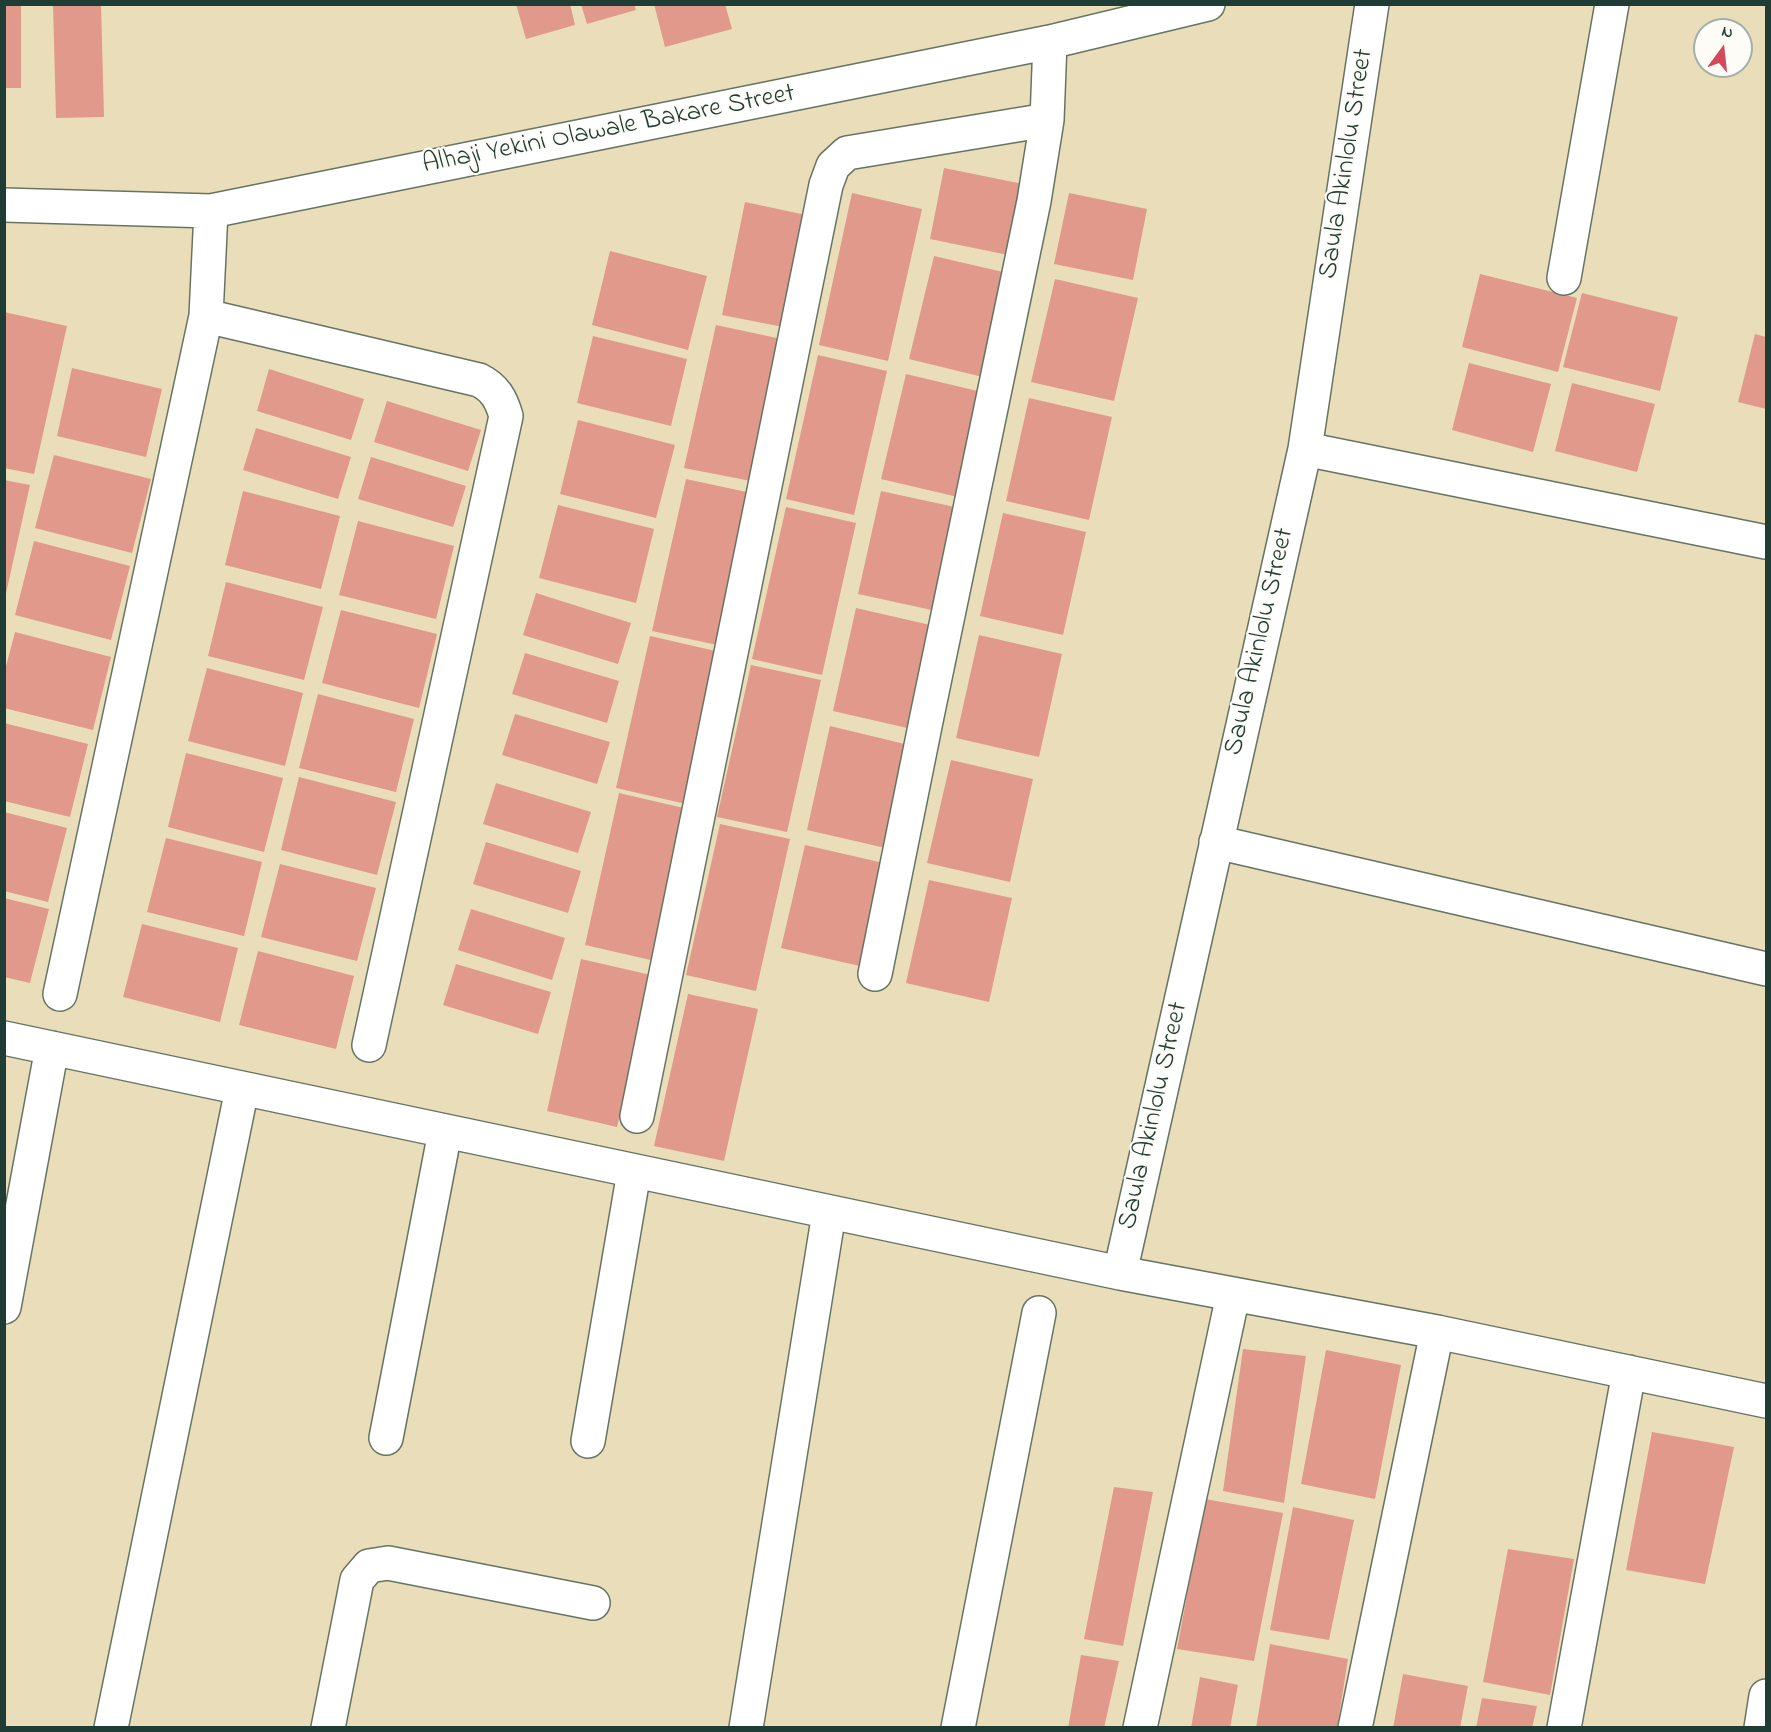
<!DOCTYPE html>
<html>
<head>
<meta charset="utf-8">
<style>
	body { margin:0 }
	#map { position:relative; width:1771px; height:1732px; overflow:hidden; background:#e9deb9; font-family:"Indie Flower",sans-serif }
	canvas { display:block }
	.frame { position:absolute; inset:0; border:6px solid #1f3d34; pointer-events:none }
	.north { position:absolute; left:1693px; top:18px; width:60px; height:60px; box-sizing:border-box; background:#fdfcf7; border:2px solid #a4b0a9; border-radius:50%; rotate:15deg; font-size:16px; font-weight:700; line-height:24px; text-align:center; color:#1f3d34 }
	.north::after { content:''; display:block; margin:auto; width:21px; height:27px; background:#d1495b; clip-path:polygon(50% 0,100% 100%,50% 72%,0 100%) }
</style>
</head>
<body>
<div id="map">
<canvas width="1771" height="1732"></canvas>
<div class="frame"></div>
<div class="north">N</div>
</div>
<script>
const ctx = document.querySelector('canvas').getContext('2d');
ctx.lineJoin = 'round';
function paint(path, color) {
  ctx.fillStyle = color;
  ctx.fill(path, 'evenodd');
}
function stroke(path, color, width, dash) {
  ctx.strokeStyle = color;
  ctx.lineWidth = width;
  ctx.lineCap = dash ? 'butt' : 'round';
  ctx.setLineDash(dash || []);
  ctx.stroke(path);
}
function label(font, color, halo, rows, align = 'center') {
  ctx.font = font + ' "Indie Flower",sans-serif';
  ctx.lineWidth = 4.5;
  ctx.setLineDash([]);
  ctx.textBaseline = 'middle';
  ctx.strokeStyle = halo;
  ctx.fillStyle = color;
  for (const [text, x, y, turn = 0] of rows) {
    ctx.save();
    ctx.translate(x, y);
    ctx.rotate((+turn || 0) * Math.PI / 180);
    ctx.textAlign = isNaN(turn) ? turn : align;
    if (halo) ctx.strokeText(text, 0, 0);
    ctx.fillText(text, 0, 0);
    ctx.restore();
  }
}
paint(new Path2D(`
	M4,4H21V88H4Z
	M53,4H101L104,117L56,118Z
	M516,4H570L575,25L526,39Z
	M581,4H634L636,10L587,24Z
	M654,4H725L732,29L665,47Z
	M944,168L1023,184L1008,255L930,239Z
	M852,193L922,209L888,361L819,345Z
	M1069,193L1147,209L1133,280L1054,264Z
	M745,202L811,216L788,328L722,315Z
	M610,251L707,276L688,350L592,325Z
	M934,256L1016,275L991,379L909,359Z
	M1480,274L1577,298L1558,372L1462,347Z
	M1055,279L1138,298L1114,401L1031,382Z
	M1582,293L1678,317L1660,391L1563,367Z
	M4,312L67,326L34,474L4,468Z
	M716,325L786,340L756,482L684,468Z
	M1755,334L1766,337V409L1738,402Z
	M593,336L687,359L671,426L577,403Z
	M818,355L887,371L854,515L786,499Z
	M1469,363L1551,384L1533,452L1452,430Z
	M72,368L162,389L146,457L57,436Z
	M269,369L364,399L351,440L257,411Z
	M906,374L986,393L962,498L881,479Z
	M1572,383L1655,404L1637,472L1555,451Z
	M1029,398L1112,417L1089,520L1006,501Z
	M387,401L481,430L468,471L374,442Z
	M578,420L675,445L656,518L560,494Z
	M256,428L351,457L338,499L243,470Z
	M54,455L151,479L132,553L35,528Z
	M371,457L466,486L453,527L358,499Z
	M686,479L756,494L722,646L652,631Z
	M4,480L30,485L5,598H4Z
	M243,491L340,516L321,589L225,565Z
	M881,491L964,509L941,612L858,594Z
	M558,505L654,529L636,603L539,578Z
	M786,507L856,523L822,675L752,659Z
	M1003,513L1086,532L1063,635L980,616Z
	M358,521L454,546L436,619L339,595Z
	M34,541L130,566L111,640L15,615Z
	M226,582L323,607L304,680L208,656Z
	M536,593L631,623L618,664L523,635Z
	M856,608L939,627L916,730L833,711Z
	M341,610L437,634L419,708L322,683Z
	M15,632L111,657L93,730L4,708V674Z
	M979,635L1062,654L1039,757L956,738Z
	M650,636L720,652L686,804L616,788Z
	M525,653L619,681L607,723L512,694Z
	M751,665L821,680L787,832L717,817Z
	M207,668L303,693L285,766L188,741Z
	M318,694L414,719L396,792L299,768Z
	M515,714L610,742L597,784L502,755Z
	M4,723L88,744L70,817L4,801Z
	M830,726L913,746L890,849L807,830Z
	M186,753L283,778L264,852L168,827Z
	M951,760L1033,779L1010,882L927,863Z
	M299,777L396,802L377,875L281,850Z
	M496,783L591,812L578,853L483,824Z
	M619,793L688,809L655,961L585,945Z
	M4,812L67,828L48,902L4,891Z
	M720,824L790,839L756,991L686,975Z
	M166,838L262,862L244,936L147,912Z
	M486,842L581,871L568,913L473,884Z
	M805,845L888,864L864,967L781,948Z
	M280,864L376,888L357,961L261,937Z
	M929,880L1012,898L989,1002L906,983Z
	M4,898L49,909L30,983L4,977Z
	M471,909L565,938L552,980L458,950Z
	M142,924L238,948L220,1022L123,997Z
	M258,951L354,976L336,1049L239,1025Z
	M581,959L651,975L617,1127L547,1111Z
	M456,964L551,992L538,1034L443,1005Z
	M688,994L758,1009L724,1161L654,1146Z
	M1243,1349L1306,1356L1284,1503L1223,1491Z
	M1326,1350L1401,1365L1375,1499L1301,1484Z
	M1652,1432L1734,1447L1705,1584L1626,1570Z
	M1114,1487L1153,1492L1123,1646L1084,1639Z
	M1205,1499L1283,1513L1254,1661L1177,1649Z
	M1293,1507L1354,1520L1329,1640L1270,1630Z
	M1508,1549L1574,1559L1550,1695L1483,1682Z
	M1270,1644L1348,1659L1337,1728H1256Z
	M1081,1655L1119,1661L1104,1728H1068Z
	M1403,1674L1468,1686L1460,1728H1393Z
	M1200,1677L1238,1685L1230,1728H1191Z
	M1482,1698L1537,1706L1532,1728H1476Z`), '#e1998b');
const street = new Path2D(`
	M4,205L211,211L1050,42L1208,4
	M1564,278L1612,4
	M206,316L479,380C495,388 501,399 506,416L369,1045
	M1305,449L1766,542
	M1216,842L1766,969
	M875,974L926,721L1034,201L1047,120L1050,42
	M60,994L206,316L211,211
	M4,1038L1120,1273L1437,1332L1766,1401
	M637,1116L826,185L833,166L847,153L1047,120
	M1120,1273L1305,449L1372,4
	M4,1307L52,1048
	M386,1438L445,1132
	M588,1441L634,1172
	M111,1728L242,1089
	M328,1728L357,1580L369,1566L388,1563L593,1603
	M746,1728L829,1213
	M958,1728L1039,1313
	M1140,1728L1233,1295
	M1355,1728L1437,1332
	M1564,1728L1629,1372
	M1761,1728L1766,1696`);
stroke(street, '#667563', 36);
stroke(street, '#fff', 33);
label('27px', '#1f3d34', '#fdfcf7', [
	["Alhaji Yekini Olawale Bakare Street",609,131,-11],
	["Saula Akinlolu Street",1348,164,-81],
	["Saula Akinlolu Street",1261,642,-77],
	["Saula Akinlolu Street",1155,1116,-77]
]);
</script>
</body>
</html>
